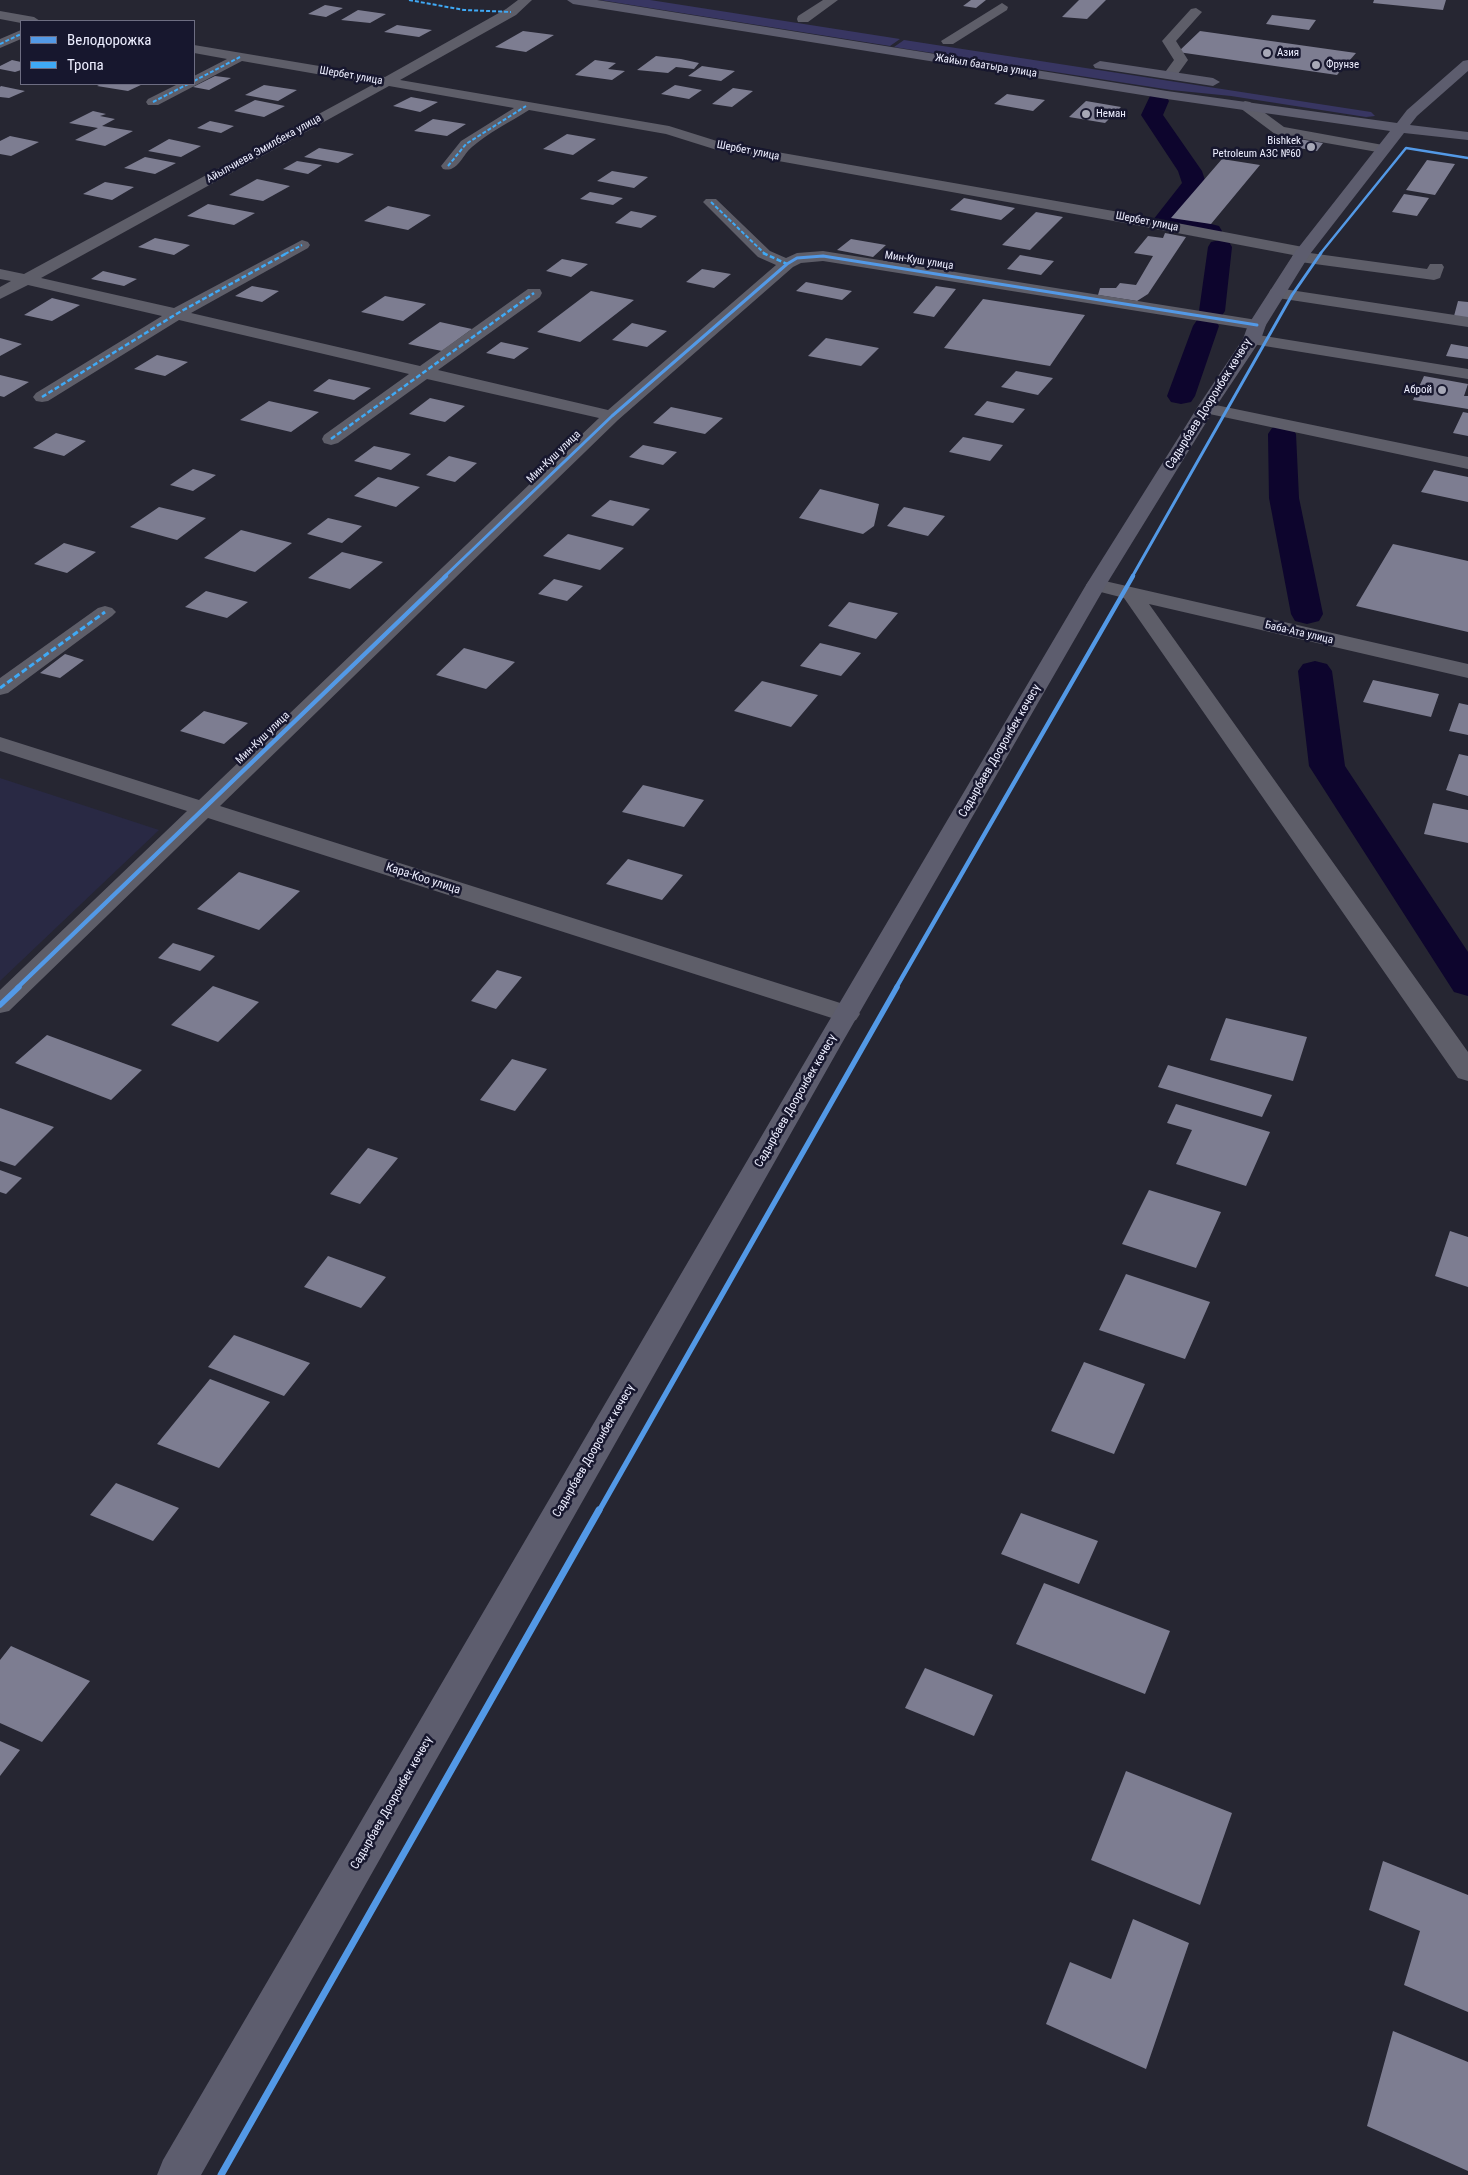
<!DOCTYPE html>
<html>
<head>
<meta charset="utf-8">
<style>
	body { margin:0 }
	#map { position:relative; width:1468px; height:2175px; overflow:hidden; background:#262632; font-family:"Roboto Condensed",sans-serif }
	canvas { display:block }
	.legend { position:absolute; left:20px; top:20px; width:175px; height:65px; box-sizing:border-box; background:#17172e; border:1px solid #6d6d82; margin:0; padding:6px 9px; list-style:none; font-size:15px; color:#edeeff }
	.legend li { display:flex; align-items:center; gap:10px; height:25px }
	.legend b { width:25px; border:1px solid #6d6d82 }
</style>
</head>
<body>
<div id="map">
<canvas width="1468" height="2175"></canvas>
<ul class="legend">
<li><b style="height:6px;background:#5399e6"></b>Велодорожка</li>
<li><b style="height:6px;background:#3fa9f5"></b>Тропа</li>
</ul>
</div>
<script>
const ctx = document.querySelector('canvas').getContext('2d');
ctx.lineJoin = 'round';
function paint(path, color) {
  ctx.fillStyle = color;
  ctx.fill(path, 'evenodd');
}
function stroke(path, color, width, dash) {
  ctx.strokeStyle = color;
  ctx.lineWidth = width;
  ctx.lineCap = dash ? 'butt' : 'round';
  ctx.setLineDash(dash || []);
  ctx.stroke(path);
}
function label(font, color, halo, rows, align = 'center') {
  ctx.font = font + ' "Roboto Condensed",sans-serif';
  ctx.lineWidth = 5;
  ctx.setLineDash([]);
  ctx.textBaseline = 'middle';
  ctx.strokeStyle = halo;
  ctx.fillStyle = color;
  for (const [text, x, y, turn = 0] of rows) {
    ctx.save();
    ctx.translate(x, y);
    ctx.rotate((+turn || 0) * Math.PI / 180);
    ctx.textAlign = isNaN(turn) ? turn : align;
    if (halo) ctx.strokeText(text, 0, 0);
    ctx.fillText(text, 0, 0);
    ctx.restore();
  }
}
paint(new Path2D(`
	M0,778L159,830L0,981Z`), '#292944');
paint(new Path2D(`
	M600,0H650L900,39L890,46Z
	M904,40L1371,112L1375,116L1366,117L1231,96L1171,90L894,47Z`), '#383662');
paint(new Path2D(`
	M1158,94L1166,96L1169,101L1163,115L1202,171L1206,183L1180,216L1219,226L1222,231L1219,236C1200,241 1175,230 1156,225L1153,220L1182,183L1178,171L1141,115L1150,96Z
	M1220,240L1229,242L1232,247L1225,311L1221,317L1212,319L1203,317L1199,311L1208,247L1211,242Z
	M1206,318L1215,320L1219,326L1195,396L1191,402L1181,404L1171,402L1167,396L1193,326L1197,320Z
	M1282,425L1292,428L1296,434L1299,498L1323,614L1319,621L1307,624L1295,621L1291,614L1269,498L1268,434L1272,428Z
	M1315,661L1327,664L1332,671L1345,766L1468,952V996L1454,992L1309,766L1298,671L1303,664Z`), '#0d052d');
paint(new Path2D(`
	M971,0H986L976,8L963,6Z
	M1079,0H1106L1087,19L1062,17Z
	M1374,0H1446L1443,10L1373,3Z
	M325,5L343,8L326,17L308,14Z
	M358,10L386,14L370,23L341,20Z
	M1272,15L1316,20L1309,30L1266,24Z
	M397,25L432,30L419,37L384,32Z
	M523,31L554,35L526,52L495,47Z
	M1200,31L1356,53L1337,75L1178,52Z
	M656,56L681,59L699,63L694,69L676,67L668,73L637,70Z
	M12,60L21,62V70L15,72L0,69V66Z
	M595,60L616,63L608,69L625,71L612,80L575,75Z
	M702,66L735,71L721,81L688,76Z
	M215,76L231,78L209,90L193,87Z
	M101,84H143L128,91L97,86Z
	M264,85L297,90L278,101L245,95Z
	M675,85L702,90L689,99L661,94Z
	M0,87L1,86L25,91L9,98L0,97Z
	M733,88L753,91L732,107L712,104Z
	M1007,94L1045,100L1033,111L994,104Z
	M411,97L438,102L420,112L393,106Z
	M255,100L285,106L264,117L234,111Z
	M1086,101L1121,107L1105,123L1069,117Z
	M93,111L106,114L100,116L115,119L102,126L133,131L105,146L75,140L98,128L69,123Z
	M433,119L466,124L447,136L414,131Z
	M210,121L234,126L221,133L197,128Z
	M567,134L596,139L573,155L543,149Z
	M10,136L39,142L11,156L0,154V141Z
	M1293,138L1323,143L1317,151L1286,146Z
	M169,139L201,146L181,157L148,151Z
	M319,148L354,154L338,163L304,157Z
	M145,157L176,163L155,174L124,168Z
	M1222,159L1260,165L1211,224L1171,218Z
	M1427,160L1455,164L1435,195L1406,190Z
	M297,161L322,165L308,174L283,169Z
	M612,171L648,177L634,188L597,181Z
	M257,179L290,186L263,201L229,195Z
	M105,182L134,187L112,200L83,194Z
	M590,192L623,198L613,205L580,199Z
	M1404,194L1429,198L1417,216L1392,212Z
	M964,198L1015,208L1001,220L950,210Z
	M208,204L255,213L234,225L187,216Z
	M388,206L431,215L408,230L364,221Z
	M631,211L657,216L641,228L615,223Z
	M1036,212L1063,217L1030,250L1002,245Z
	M1165,233L1186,237L1148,294L1137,301L1098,295L1100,288H1116L1120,283L1136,285L1153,256L1134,253L1148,236L1163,238Z
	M155,238L190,245L174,255L138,247Z
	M851,239L886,245L873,257L837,250Z
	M1020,255L1054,261L1041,275L1007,269Z
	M562,259L588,264L571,277L546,271Z
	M702,269L731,274L714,288L686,282Z
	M103,271L137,279L124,286L91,279Z
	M806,282L852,291L842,300L796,291Z
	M252,286L279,291L262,302L235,296Z
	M936,286L956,289L934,317L913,313Z
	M591,291L634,300L580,342L537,332Z
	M385,296L426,304L403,321L361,312Z
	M52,298L80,305L52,321L24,315Z
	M983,299L1085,315L1050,366L944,348Z
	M1458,301L1468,302V318L1454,316Z
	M440,322L472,329L442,351L408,344Z
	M632,323L667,331L647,347L612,340Z
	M0,338L22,344L0,356Z
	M826,338L879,348L861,366L808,356Z
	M501,342L529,348L514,359L486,353Z
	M1451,344L1468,347V359L1446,356Z
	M157,355L188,362L165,376L134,369Z
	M1016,371L1053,378L1038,395L1001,387Z
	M0,375L29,382L4,397L0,396Z
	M1424,376L1468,384L1464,396H1468V409L1413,400Z
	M329,379L371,388L354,400L313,391Z
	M430,398L465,406L445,422L409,414Z
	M269,401L319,412L291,432L240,420Z
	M987,401L1025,409L1013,423L974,415Z
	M671,407L723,418L705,434L653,423Z
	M1463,412L1468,413V436L1453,433Z
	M56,433L86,441L64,456L33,448Z
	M963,437L1003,445L990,461L949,452Z
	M643,445L677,452L663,465L629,457Z
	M374,446L411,454L391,470L354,461Z
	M449,456L477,463L455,482L426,475Z
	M193,469L216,475L193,491L170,485Z
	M1434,470L1468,477V502L1421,492Z
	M378,477L420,487L396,507L354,496Z
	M820,489L879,504L874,526L863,534L799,518Z
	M610,500L650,509L633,526L591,516Z
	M159,507L206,518L177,540L130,527Z
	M904,507L945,516L928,536L887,526Z
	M328,518L362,526L342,543L307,534Z
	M241,530L292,543L255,572L204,558Z
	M568,534L624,548L600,570L543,556Z
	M64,543L96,552L67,573L34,564Z
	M1393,544L1468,561V632L1356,606Z
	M342,552L383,562L350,589L308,578Z
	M554,579L583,586L567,601L538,594Z
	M206,591L248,602L227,618L185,607Z
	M849,602L898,613L876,639L828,626Z
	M820,643L861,653L841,676L800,666Z
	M464,648L515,662L486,689L436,675Z
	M65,654L84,660L60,678L40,673Z
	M1373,680L1439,694L1431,717L1363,702Z
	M762,681L818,695L791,727L734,711Z
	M1459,703L1468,705V735L1449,731Z
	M204,711L248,723L224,744L180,731Z
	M1459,754L1468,756V796L1446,790Z
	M643,785L704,800L684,827L622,812Z
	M1433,803L1468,810V843L1424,834Z
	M628,859L683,875L662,900L606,884Z
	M239,872L300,891L259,930L197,909Z
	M173,943L215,956L200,971L158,958Z
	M497,970L522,977L496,1009L471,1001Z
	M213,986L259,1002L218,1042L171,1025Z
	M1226,1018L1307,1037L1293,1081L1210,1060Z
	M47,1035L142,1070L111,1100L15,1063Z
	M512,1059L547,1069L515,1111L480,1100Z
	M1168,1065L1272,1095L1262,1117L1158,1087Z
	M1176,1104L1270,1132L1246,1186L1176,1164L1192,1130L1167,1123Z
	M0,1108L54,1127L15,1166L0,1161Z
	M368,1148L398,1158L360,1204L330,1194Z
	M0,1170L22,1178L6,1194L0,1192Z
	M1149,1190L1221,1212L1196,1268L1122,1244Z
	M1450,1231L1468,1237V1287L1435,1276Z
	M328,1256L386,1277L361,1308L304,1287Z
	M1126,1274L1210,1302L1185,1359L1099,1330Z
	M234,1335L310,1363L284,1396L208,1367Z
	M1084,1362L1145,1384L1114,1454L1051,1431Z
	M210,1379L270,1402L219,1468L157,1444Z
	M116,1483L179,1508L153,1541L90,1515Z
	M1021,1513L1098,1541L1079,1584L1001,1554Z
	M1044,1583L1170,1631L1145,1694L1016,1644Z
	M11,1646L90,1681L42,1742L0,1723V1660Z
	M925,1668L993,1695L974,1736L905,1708Z
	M0,1741L20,1750L0,1776Z
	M1126,1771L1232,1813L1200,1905L1091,1860Z
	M1383,1861L1468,1895V2012L1404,1985L1420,1931L1369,1910Z
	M1133,1919L1189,1943L1146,2069L1046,2024L1070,1962L1111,1979Z
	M1393,2031L1468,2062V2171L1367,2126Z`), '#7d7d91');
paint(new Path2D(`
	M518,0H532L516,15L400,80L669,126L720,142L1119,212L1303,247L1309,249L1310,253L1427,269L1430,264H1442L1444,267L1440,278L1434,280L1300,262L1294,260L1292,257L1293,255L1119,222L717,150L666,134L529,110C510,122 488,133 472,147C462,155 458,173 443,169L441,166L461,141L514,108L389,86L41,278L174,308L302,240L308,242L310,245L308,248L191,313L420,366L528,289H540L542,293L540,297L438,370L608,410L776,265L758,257L703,202L706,199H716L770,251L786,258L797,253L823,251L1257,320L1263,321L1266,325L1263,329L1257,330L823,261L801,263L793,267L618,420L220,806L856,1008L860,1014L856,1020L847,1023L838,1020L208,818L9,1011L0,1013V990L187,811L0,751V737L199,800L599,418L427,379L338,443L331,445L324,443L322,439L324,435L409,374L179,320L48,401L42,402L36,401L33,397L36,393L162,316L28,285L0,299V287L11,281L0,279V269L24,274L374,84L242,61L158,105H148L146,102L148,99L178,84H194V76L227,59L194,53V45L385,77L506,9Z
	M823,0H838L808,22H798L797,19L798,16Z
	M1002,3L1008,7L1007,10L953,44H943L941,41Z
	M1196,8L1202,12L1176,41L1188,60L1175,78H1165L1163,75L1174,60L1162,41L1191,9Z
	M0,11L34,17L40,21L21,23L0,19Z
	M21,30V39L0,48V39Z
	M1245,101L1250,102L1284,127L1383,145L1388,146L1390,149L1388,152L1383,153L1275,134L1240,108L1238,105Z
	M1277,288L1468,317V327L1271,297L1269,293L1271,289Z
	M1252,334L1468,369V379L1246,343L1243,339L1246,335Z
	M1206,403L1468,457V469L1200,412L1197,408L1200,404Z
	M1096,579L1468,664V678L1149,604L1468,1052V1081L1458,1078L1124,598L1089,589L1086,585L1089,581Z
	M105,606L112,608L116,612L112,616L8,693L0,695V678L98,608Z`), '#5e5e69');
paint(new Path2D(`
	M567,0H597L1167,91L1397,123L1407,110L1463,61L1468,60V71L1417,116L1410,125L1468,132V140L1404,133L1310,254L1266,325L1261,339L1215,408L1106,585L842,1043L201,2175H157L163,2160L816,1043L1086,585L1197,408L1243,339L1248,325L1295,252L1390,131L1167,99L573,4Z
	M1100,61L1213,78L1220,82L1213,86L1095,68L1093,65Z`), '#5d5d6e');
stroke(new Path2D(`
	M409,0L464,10L511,12
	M0,44L21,34
	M194,81L240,57
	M153,102L188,84
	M448,166L466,144L526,106
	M711,202L765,254
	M285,254L302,245`), '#3fa9f5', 2, [4, 2]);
stroke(new Path2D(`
	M763,253L787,264
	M42,397L178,313L287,253
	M331,439L534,293`), '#3fa9f5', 2.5, [5, 2.5]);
stroke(new Path2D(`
	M0,688L105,612`), '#3fa9f5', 3, [6, 3]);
stroke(new Path2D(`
	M1320,254L1406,148L1468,158`), '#5399e6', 2.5);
stroke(new Path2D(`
	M444,577L612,416L787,264L797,258L823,256L1257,325
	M1132,577L1292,295L1321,253`), '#5399e6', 3);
stroke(new Path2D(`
	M17,988L446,576
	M896,988L1133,576`), '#5399e6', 4.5);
stroke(new Path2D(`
	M0,1005L19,987
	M599,1511L897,987`), '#5399e6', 5.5);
stroke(new Path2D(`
	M221,2175L599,1510`), '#5399e6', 7);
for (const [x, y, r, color] of [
	[1267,53,5,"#a7a8b7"],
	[1316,65,5,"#a7a8b7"],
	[1086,114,5,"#a7a8b7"],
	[1311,147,5,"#a7a8b7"],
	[1442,390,5,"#a7a8b7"]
]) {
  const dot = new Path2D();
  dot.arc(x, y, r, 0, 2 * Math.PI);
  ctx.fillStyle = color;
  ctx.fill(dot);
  stroke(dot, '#17172e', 2);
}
label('11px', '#edeeff', '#17172e', [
	["Азия",1277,53],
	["Фрунзе",1326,65],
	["Неман",1096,114],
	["Bishkek",1301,141,"right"],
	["Petroleum АЗС №60",1301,154,"right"],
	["Аброй",1432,390,"right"]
], 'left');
label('11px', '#edeeff', '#17172e', [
	["Жайыл баатыра улица",986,66,9],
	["Шербет улица",351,76,10],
	["Айылчиева Эмилбека улица",264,149,-29],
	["Шербет улица",748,151,11],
	["Шербет улица",1147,222,11],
	["Мин-Куш улица",919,261,9],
	["Мин-Куш улица",554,457,-44],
	["Баба-Ата улица",1299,633,13],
	["Мин-Куш улица",263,738,-44]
]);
label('12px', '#edeeff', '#17172e', [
	["Садырбаев Дооронбек көчөсү",1209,404,-58],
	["Садырбаев Дооронбек көчөсү",1000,751,-60],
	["Кара-Коо улица",423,879,18],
	["Садырбаев Дооронбек көчөсү",796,1101,-60],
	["Садырбаев Дооронбек көчөсү",594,1451,-60],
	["Садырбаев Дооронбек көчөсү",392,1803,-60]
]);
</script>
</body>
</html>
